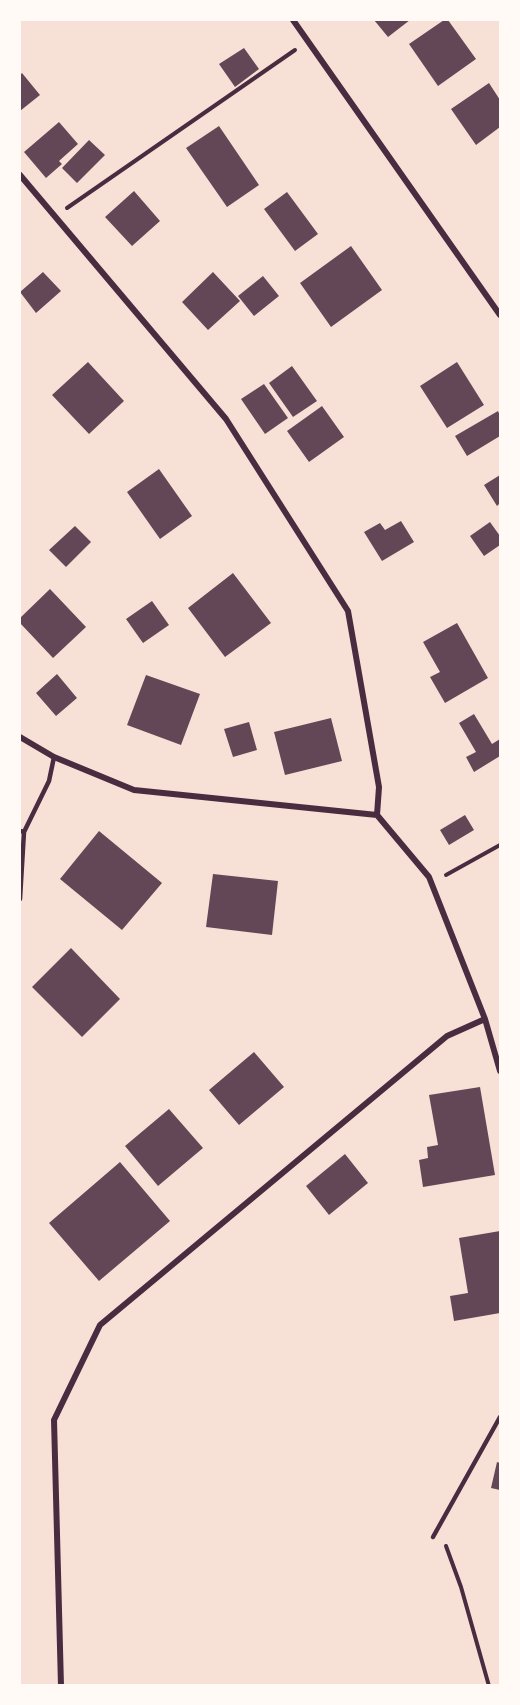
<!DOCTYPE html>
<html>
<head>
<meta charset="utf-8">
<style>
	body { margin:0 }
	#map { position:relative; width:520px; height:1705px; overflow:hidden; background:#f7e1d7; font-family:"Work Sans",sans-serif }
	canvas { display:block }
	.frame { position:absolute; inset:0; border:21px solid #fffaf5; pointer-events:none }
</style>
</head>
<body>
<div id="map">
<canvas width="520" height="1705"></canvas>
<div class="frame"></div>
</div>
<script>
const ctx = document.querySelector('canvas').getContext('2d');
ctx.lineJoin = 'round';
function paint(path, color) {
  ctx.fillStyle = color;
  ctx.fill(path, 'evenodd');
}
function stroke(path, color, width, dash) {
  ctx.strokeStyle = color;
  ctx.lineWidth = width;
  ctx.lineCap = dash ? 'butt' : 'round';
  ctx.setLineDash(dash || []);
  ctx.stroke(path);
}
paint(new Path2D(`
	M374,20H410L388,37Z
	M444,20H448L476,59L438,86L409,44Z
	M244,48L259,69L235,87L219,64Z
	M22,73L40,95L20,111V75Z
	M489,83L500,100V127L476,145L451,109Z
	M59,122L78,144L59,161L62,164L46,178L24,152Z
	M219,126L259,185L227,207L186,148Z
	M89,140L105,155L77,183L62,168Z
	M134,191L160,221L132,246L105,217Z
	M287,192L318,234L295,251L264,209Z
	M351,246L382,290L331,327L300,283Z
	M43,272L61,291L36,313L20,292Z
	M213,272L240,301L208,330L182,302Z
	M263,276L279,296L254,316L238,296Z
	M88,362L124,401L89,434L52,395Z
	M457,362L484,405L447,428L420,386Z
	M292,366L317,401L293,417L269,383Z
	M264,384L288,418L265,434L241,399Z
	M322,406L344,437L309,462L287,431Z
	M498,411L500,416V436L467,456L455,436Z
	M159,469L192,516L160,539L127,492Z
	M500,475V503L497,506L484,485Z
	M401,521L414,542L382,561L364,532L380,523L385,530Z
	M490,522L500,536V545L484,556L470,536Z
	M75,526L91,542L66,567L49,550Z
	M233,573L271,623L225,657L188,608Z
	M50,589L86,627L53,658L20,623V618Z
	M152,601L169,625L143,643L126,619Z
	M457,623L488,678L445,703L430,677L440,672L423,642Z
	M57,674L77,698L56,716L36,693Z
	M146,675L200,694L181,745L127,725Z
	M474,714L492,744L500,739V756L474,772L466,757L476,752L459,723Z
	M331,718L342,761L285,775L274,732Z
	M249,722L257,750L233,757L224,729Z
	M465,815L474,830L449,845L440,830Z
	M99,831L162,883L122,930L60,879Z
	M213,874L278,881L272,935L206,927Z
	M71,948L120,999L82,1037L32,987Z
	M254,1052L284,1087L239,1125L209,1090Z
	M480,1087L495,1175L423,1187L419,1160L428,1158L427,1147L438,1145L429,1095Z
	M169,1109L203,1148L158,1186L125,1146Z
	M345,1154L368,1183L329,1215L306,1186Z
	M120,1162L170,1221L99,1281L49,1223Z
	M500,1231V1313L454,1321L450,1296L468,1293L459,1238Z
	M497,1462L500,1463V1490L491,1488Z`), '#644757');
stroke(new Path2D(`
	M67,208L295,50
	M446,875L500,845
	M446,1546L461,1587L489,1686`), '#4a2c40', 4);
stroke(new Path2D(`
	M20,831L24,832L20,899
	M24,832L49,781L54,757
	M433,1537L500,1417`), '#4a2c40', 4.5);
stroke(new Path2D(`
	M293,20L500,315
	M20,175L226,419L348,611L379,787L377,815L429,877L485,1019L500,1071
	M20,737L54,757L134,790L377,815
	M61,1686L54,1420L100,1325L447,1036L485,1019`), '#4a2c40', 6);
</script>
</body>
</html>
